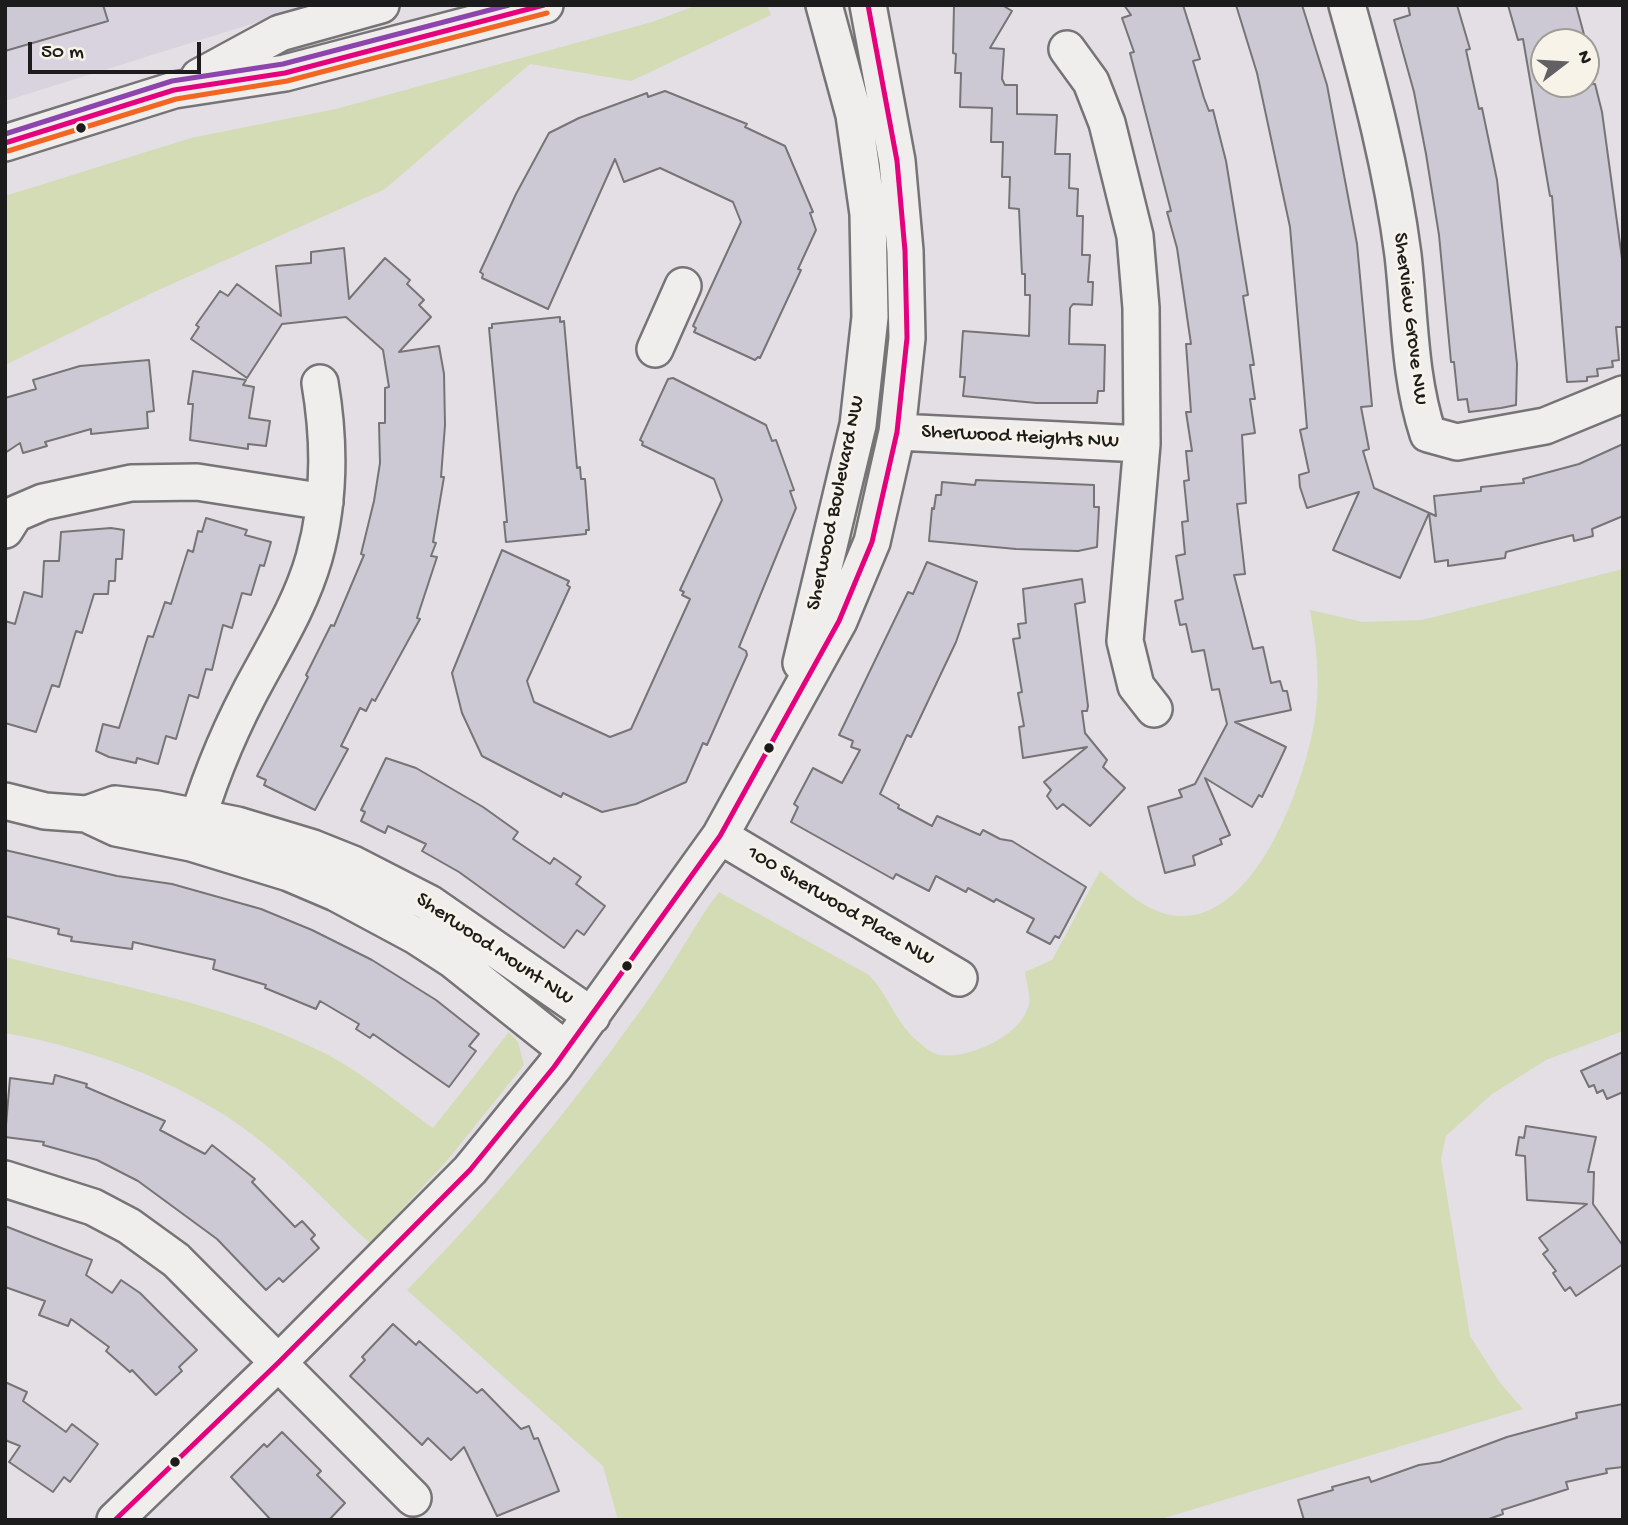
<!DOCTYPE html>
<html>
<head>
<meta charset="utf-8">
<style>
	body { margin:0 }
	#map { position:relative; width:1628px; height:1525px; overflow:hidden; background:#e3dfe4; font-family:"Gochi Hand",sans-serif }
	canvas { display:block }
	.frame { position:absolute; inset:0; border:7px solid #1c1c1c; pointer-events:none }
	.north { position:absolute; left:1530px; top:28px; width:70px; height:70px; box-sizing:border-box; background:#f7f3e8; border:2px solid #9f9d96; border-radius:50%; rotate:73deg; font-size:19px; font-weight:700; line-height:28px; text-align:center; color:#1c1c1c }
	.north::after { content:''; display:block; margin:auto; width:24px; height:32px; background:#626062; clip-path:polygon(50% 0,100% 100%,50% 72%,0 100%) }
	.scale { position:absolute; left:28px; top:42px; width:173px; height:32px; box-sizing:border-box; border:4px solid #1c1c1c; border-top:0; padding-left:9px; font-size:21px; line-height:24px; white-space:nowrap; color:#1c1c1c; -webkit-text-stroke:5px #f7f3e8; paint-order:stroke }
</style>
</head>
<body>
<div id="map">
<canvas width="1628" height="1525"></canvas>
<div class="frame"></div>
<div class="north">N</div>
<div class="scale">50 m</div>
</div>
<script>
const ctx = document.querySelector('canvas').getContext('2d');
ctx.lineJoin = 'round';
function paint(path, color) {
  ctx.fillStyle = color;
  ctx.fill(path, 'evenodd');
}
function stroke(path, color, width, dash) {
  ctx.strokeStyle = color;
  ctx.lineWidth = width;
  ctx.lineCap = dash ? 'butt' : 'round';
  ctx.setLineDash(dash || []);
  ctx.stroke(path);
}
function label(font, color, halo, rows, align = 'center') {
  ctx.font = font + ' "Gochi Hand",sans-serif';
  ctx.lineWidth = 5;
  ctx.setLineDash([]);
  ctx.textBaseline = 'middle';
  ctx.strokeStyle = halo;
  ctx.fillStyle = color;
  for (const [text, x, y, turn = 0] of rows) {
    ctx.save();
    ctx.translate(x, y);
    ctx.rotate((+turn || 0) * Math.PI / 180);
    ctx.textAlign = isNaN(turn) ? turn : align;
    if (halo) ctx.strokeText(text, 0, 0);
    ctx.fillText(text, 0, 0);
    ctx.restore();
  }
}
paint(new Path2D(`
	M5,5H312L5,101Z`), '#d8d3df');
paint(new Path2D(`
	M698,5H767L771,15L631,81L530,64L385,189L156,291L5,365V196L191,138L336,109L652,22Z
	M1623,569V1031L1546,1060L1492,1094L1446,1136L1441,1159L1470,1336L1500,1383L1523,1409L1158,1520H618L603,1466L407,1290C498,1197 580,1097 655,990C678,958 695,923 719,892L869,975C889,996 897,1026 921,1044C925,1048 934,1054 940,1055C969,1059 1022,1036 1029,1004C1031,995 1026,981 1025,972L1052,960L1100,871C1121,887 1140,907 1166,914C1254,936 1308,776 1316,711C1320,678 1316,642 1310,610L1363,622L1422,620Z
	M5,957C112,985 217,1001 318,1050C359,1069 396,1102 433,1128L509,1032L518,1042L524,1065L445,1163L370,1243C335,1212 304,1177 268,1147C197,1087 96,1049 5,1033Z`), '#d4dcb5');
const building = new Path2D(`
	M5,5H103L108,21L5,51Z
	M954,5H1002L1012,11L990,48L1004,49L1002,79L1005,85H1017V114L1057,115L1055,154H1070L1069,188L1078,189L1077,216H1083L1082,255H1090L1088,282H1093L1092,305L1073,304L1070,308L1069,344L1105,345L1104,391H1098L1097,403H1036L963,396L965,377H960L963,331L1029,336L1030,295H1025V274H1022L1019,209L1009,208L1010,177H1002L1003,142H991L992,108L960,107L961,73H955L956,54L953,53Z
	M1124,5H1183L1200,59L1193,61L1204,98L1209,111L1213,110L1226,161L1248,295L1243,296L1254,365H1250L1255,399H1250L1255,433L1242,435L1246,503L1237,504L1245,574L1234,575L1253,649L1263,647L1271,683L1280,681L1283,691H1287L1291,710L1235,722L1286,747L1280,760L1262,797L1259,795L1252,807L1205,778L1230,835L1220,839L1222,844L1193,856L1195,865L1165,873L1148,807L1182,797L1179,790L1195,784L1227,724L1219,689L1212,690L1204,650L1192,652L1186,624L1180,625L1175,601L1183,599L1176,556L1185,554L1182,522L1188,521L1184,481L1189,480L1186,451H1192L1186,412H1191L1186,344H1191L1177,248L1167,212L1171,211L1130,53L1134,52L1122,18L1131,15Z
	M1236,5H1302L1327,85L1357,244L1372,406L1361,407L1369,449L1363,451L1374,488L1436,516L1434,496L1481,491V487L1524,483L1523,479L1579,464L1623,444V516L1592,529L1593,536L1574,541L1573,535L1506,552L1505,558L1448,566V560L1435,562L1429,513L1400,578L1333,550L1359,492L1307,508L1300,487L1299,475L1309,472L1300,430L1307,428L1290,227L1257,73Z
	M1408,5H1457L1470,49L1466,50L1479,109L1482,108L1497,180L1517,364L1516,405L1501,408L1469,412L1467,399L1458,400L1454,362H1451L1439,235L1426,154L1414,92L1394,20L1410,15Z
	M1508,5H1576L1586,42H1544V84H1595L1602,112L1623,266V327H1616L1619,360L1612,361L1613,367L1597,369L1598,376L1587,377V381L1567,382L1552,196H1550L1523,39L1518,40Z
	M665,91L747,124L745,127L785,146L813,212L810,213L816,230L798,269L801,270L760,358L758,357L755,360L694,332L696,328L693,326L741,222L733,202L660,168L624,182L615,159L548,309L482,278L483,274L480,272L516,194L549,133L579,118L647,93L648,97Z
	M344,248L349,299L385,258L410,280L407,284L424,300L419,305L431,317L399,352L439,346L444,374L445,425L441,477H444L433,542L436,543L431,556L437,557L417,618L420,619L375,701L372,699L366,711L360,708L341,746L348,749L315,810L264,785L266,780L257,776L308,677L306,675L331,625L334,626L364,555L361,554L374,501L380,463L379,423H385V388L389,387L383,350L346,317L282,324L247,378L191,339L199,327L196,325L220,291L228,296L237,284L281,316L276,266L311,263V252Z
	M560,317V322L564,321L577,468L580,467L581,479H585L589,530H586V534L506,542L504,522H507L489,328H492V324Z
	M149,360L154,411L147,412L148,428L91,434V429L45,442L47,446L23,453L20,443L5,453V398L36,389L33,380L80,366Z
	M193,371L246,380L243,385L254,387L249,418L270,421L266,446L248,444V449L190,440L193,404H188Z
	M673,378L766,425L772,441L776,440L794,490L790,491L796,508L739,647L746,651L747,655L707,745L703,743L686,782L636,804L602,812L563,793L561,797L482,756L462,713L452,673L502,550L569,581L567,585L570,587L527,681L534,702L610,737L631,729L690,599L682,595L684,592L680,590L722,500L714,479L642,445L643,442L640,440L668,379Z
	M976,480L1094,485V507H1099L1097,547L1078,551L1016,549L929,541L932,508L934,509L936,495H941L942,482L975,485Z
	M206,518L247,530L245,535L271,542L264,566L260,565L251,595L242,593L232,628L223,625L212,670L206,669L198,698L189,695L176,739L166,736L158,764L137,758L136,763L109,757L96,751L103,724L119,728L148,636L153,637L165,602L171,604L188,550L193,552L198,531L202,532Z
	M111,528L124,530L122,559H116L115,581H109L108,594H94L82,633L76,631L59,687L52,685L36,732L5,723V621L15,624L24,592L42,597L44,561H59L61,532Z
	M927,562L977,582L956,642L911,737L907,735L880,794L899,805L898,808L932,826L937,816L980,835L983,830L1000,839L1012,841L1086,887L1059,938L1055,936L1050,944L1027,932L1034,919L996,899L994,902L968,888L966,892L936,876L929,891L896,874L893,879L791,822L798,807L794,804L813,768L842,783L860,750L851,747L853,741L839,735L908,592L913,594Z
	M1082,579L1085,602L1075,604L1088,706L1087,711H1082L1085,733L1107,760L1103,767L1125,788L1090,826L1063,804L1057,809L1047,796L1051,790L1044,782L1087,747L1023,758L1019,727L1024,726L1018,693L1022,692L1013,639L1020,638L1018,624L1026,623L1023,589Z
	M386,758L416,768L483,807L518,832L513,839L550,864L554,858L581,877L576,884L605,906L584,935L577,930L564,948L459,872L422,851L426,844L388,826L385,833L361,821L365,812L361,810Z
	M5,850L117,876L172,884L261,909L312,930L372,960L436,1000L479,1034L469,1046L476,1051L449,1087L373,1034L370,1038L356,1029L359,1024L320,1001L316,1009L265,988L266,985L213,969L215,960L133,942L132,949L71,941L72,937L58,934L59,929L5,916Z
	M1623,1052V1092L1607,1099L1603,1090L1597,1093L1594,1085L1589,1087L1581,1071Z
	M55,1075L87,1084L86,1087L165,1121L160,1130L205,1154L212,1145L255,1179L252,1182L295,1227L302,1221L315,1235L311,1239L319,1248L283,1282L279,1278L266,1290L217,1239L138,1181L97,1160L43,1145L44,1142L5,1137L10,1078L53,1084Z
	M1526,1126L1596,1137L1588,1172H1594L1593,1204L1623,1246V1264L1576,1296L1570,1287L1565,1291L1553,1273L1556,1271L1543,1254L1548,1250L1539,1238L1587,1204L1527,1200L1525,1156L1516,1155L1519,1137L1524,1138Z
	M5,1226L92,1260L86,1275L112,1293L121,1280L140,1293L197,1350L179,1367L182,1371L156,1395L132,1370L130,1372L106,1351L109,1347L71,1319L68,1326L39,1315L45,1301L5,1287Z
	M393,1324L416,1345L419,1341L477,1393L482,1389L521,1429L529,1426L534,1439L538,1438L559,1491L497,1516L464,1447L451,1460L428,1438L422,1445L350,1376L365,1360L362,1357Z
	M5,1382L27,1392L23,1401L66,1432L72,1424L98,1444L70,1482L64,1477L53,1492L9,1462L20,1446L5,1440Z
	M1623,1404V1467L1606,1469L1607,1473L1566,1482L1568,1489L1502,1510L1503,1514L1486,1520H1304L1298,1500L1333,1490L1332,1487L1369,1477L1371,1482L1419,1465L1440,1462L1507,1437L1577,1418L1576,1413Z
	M282,1432L321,1471L317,1475L345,1503L329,1520H271L231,1477L264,1444L267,1447Z`);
paint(building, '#cdc9d4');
stroke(building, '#767476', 2);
const minor = new Path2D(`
	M1347,5C1370,87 1392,170 1403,255C1410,316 1409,376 1428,434L1457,442L1545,426L1623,394
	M1067,49L1091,82L1107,123L1135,236L1141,308L1142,444L1125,641L1136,686L1154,709
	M199,77L280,33L381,5
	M5,143L174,90L285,73L545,5
	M655,349L683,286
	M897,432L1142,444
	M5,530L15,514L43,502L131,483L197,482L325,502
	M801,663L858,425L870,317L868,214L854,115L824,5
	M5,801L45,811L86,814L116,828L191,843L289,873L336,893L416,936L453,960L566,1050
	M87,814L115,804L157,809L237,825L313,848L353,864L429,903L592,1016
	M720,836L959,978
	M192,838C206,788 225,740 249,694C272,650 300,607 314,558C330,501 330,442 320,383
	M5,1179L93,1207L129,1226L176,1260L413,1498
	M115,1520L278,1363L470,1170L554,1067L720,836L839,621L872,542L897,432L907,338L905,251L897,161L868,5`);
stroke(minor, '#767476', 40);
stroke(minor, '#f0eeec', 35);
stroke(new Path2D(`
	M5,143L174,90L285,73L544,5
	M115,1520L278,1363L470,1170L554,1067L720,836L839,621L872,542L897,432L907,338L905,251L897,161L868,5`), '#e5007d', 5);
stroke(new Path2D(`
	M8,151L176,99L287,81L547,13`), '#f26522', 5);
stroke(new Path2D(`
	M5,134L172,81L283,64L509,5`), '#8e44ad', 5);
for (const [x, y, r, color] of [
	[81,128,6,"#1c1c1c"],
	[769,748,6,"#1c1c1c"],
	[627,966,6,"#1c1c1c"],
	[175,1462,6,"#1c1c1c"]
]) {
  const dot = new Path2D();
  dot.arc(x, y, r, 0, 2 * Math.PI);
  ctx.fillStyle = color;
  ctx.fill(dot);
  stroke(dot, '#f7f3e8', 2.5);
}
label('21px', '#1c1c1c', '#f7f3e8', [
	["Sherview Grove NW",1409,319,83],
	["Sherwood Heights NW",1020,438,3],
	["Sherwood Boulevard NW",837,503,-78],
	["100 Sherwood Place NW",840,907,31],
	["Sherwood Mount NW",494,950,34]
]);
</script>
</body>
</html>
